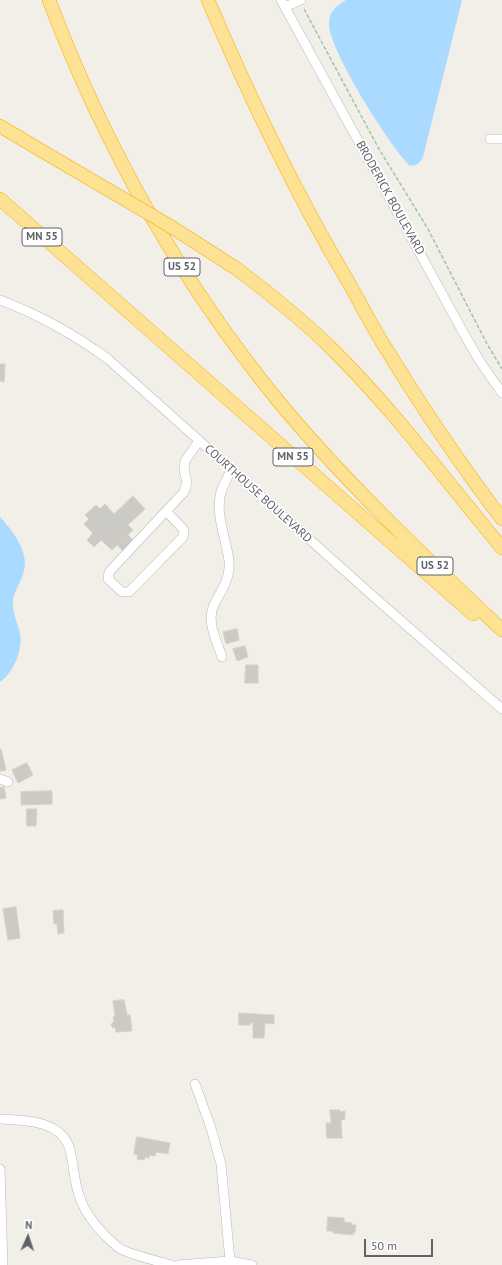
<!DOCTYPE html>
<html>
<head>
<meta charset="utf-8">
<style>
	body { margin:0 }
	#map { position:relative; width:502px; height:1265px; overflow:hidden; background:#f1efe8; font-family:"PT Sans",sans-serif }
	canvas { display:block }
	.north { position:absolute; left:8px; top:1217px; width:40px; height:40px; -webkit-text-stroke:3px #fff; paint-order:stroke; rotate:3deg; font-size:11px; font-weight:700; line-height:16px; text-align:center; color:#5f6368 }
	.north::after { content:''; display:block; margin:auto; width:14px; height:18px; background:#5f6368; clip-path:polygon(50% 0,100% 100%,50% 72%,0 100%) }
	.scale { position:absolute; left:364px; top:1239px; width:69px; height:18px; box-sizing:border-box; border:2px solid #5f6368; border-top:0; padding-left:5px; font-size:12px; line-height:14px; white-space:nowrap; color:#5f6368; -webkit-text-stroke:3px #fff; paint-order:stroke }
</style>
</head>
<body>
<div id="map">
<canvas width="502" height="1265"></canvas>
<div class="north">N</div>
<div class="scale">50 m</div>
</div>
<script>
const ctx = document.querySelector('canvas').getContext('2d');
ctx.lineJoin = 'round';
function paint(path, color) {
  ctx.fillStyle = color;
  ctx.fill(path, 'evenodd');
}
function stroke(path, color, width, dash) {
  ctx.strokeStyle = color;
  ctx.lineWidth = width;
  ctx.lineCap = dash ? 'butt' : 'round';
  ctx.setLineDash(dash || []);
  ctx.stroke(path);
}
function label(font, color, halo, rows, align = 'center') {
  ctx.font = font + ' "PT Sans",sans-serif';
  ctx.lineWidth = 3.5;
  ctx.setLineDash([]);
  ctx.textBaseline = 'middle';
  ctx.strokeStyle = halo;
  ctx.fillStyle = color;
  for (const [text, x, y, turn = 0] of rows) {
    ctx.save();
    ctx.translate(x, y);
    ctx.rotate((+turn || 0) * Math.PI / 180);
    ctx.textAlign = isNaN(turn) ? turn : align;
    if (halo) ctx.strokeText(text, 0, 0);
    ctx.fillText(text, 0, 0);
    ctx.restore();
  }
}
paint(new Path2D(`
	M346,0H462L423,157C420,163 417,167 409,165C390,146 328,49 329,23C329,12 337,5 346,0Z
	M0,517C13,531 31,554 23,574C20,584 13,592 13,603C12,612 18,624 20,633C23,650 14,672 0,682Z`), '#aadaff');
const building = new Path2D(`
	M0,364H5L4,382L0,381Z
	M133,496L145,509L128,525L133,530L112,550L101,540L94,547L87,540L93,533L84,524L89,519L85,515L96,505L100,509L105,504L114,514Z
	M128,535L134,541L123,551L117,545Z
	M237,629L239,640L226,644L223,632Z
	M245,646L248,657L237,661L233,649Z
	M246,665H258V683H245Z
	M0,749H1L6,770L0,771Z
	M27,763L33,775L18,783L12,770Z
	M4,787L6,798L0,799V788Z
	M52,791V804L21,805V792Z
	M27,809H37L36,826H27Z
	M16,907L20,938L8,940L3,909Z
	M63,910L64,933L58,934L57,924H54L53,911Z
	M124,1000L127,1015H130L132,1031L116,1032L115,1027L113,1028L112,1027L111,1024L114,1022L113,1017L115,1016L113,1001Z
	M239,1013L274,1015V1024L265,1023L264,1038H253V1023H250V1025H239Z
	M330,1110H340V1112L345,1111V1119L341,1120L342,1138H327L326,1123H331Z
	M137,1137L170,1143L168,1154L156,1152L155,1156L149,1155V1158L145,1157L144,1160L137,1159L138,1155L134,1154Z
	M328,1217L344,1218V1222L352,1223L351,1225H356L355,1233L353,1232V1235L333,1233V1231H327Z`);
paint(building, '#cccac5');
stroke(building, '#d6d1c6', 1);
const minor = new Path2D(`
	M281,0L463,332L479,360L502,393
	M285,7L301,0
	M490,139H502
	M0,300C41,316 72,333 108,359L374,597L502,709
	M166,511L184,530L183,537L129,592H122L108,579L109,572L184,492L187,483L184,470L185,461L199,441
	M222,657C217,642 207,623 213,607C219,593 228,584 229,568C230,559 227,549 225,541C221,525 216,505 222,489C225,483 228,476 231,470
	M0,779L8,782
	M195,1084L211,1128L221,1164L230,1261
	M0,1119C25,1120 62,1120 70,1150C74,1166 74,1183 80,1198C87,1217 103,1235 119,1248C125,1253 161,1262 171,1265
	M0,1169L3,1265
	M178,1265L230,1261L252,1265`);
const highway = new Path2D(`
	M49,0C104,145 181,282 279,402C347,484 425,557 502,630
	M208,0C248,94 292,186 343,273C358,298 370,323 385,347C421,406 460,464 502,519
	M0,126L59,161
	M0,199L473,614
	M237,269C270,294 303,320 332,349C394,410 446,481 502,548`);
stroke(minor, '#b5b8bc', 10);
stroke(highway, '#f9ab00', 14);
stroke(new Path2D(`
	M304,9L379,149L428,229L487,344L502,369`), '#9cc7a9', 1.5, [4, 2]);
stroke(minor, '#fff', 9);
stroke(highway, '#fde293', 13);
const highwayBridge = new Path2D(`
	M59,161L170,226L237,269`);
stroke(highwayBridge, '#f9ab00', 14, []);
stroke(highwayBridge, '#fde293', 13);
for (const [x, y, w] of [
	[42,237,40],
	[182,267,36],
	[293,457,40],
	[435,566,36]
]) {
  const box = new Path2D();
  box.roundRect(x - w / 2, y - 9, w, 18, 3);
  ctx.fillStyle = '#fff';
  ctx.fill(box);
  stroke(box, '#5f6368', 1);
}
label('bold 11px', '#5f6368', null, [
	["MN 55",42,237],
	["US 52",182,267],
	["MN 55",293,457],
	["US 52",435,566]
]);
label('12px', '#5f6368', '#fff', [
	["BRODERICK BOULEVARD",390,198,61],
	["COURTHOUSE BOULEVARD",258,494,42]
]);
</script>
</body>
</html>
